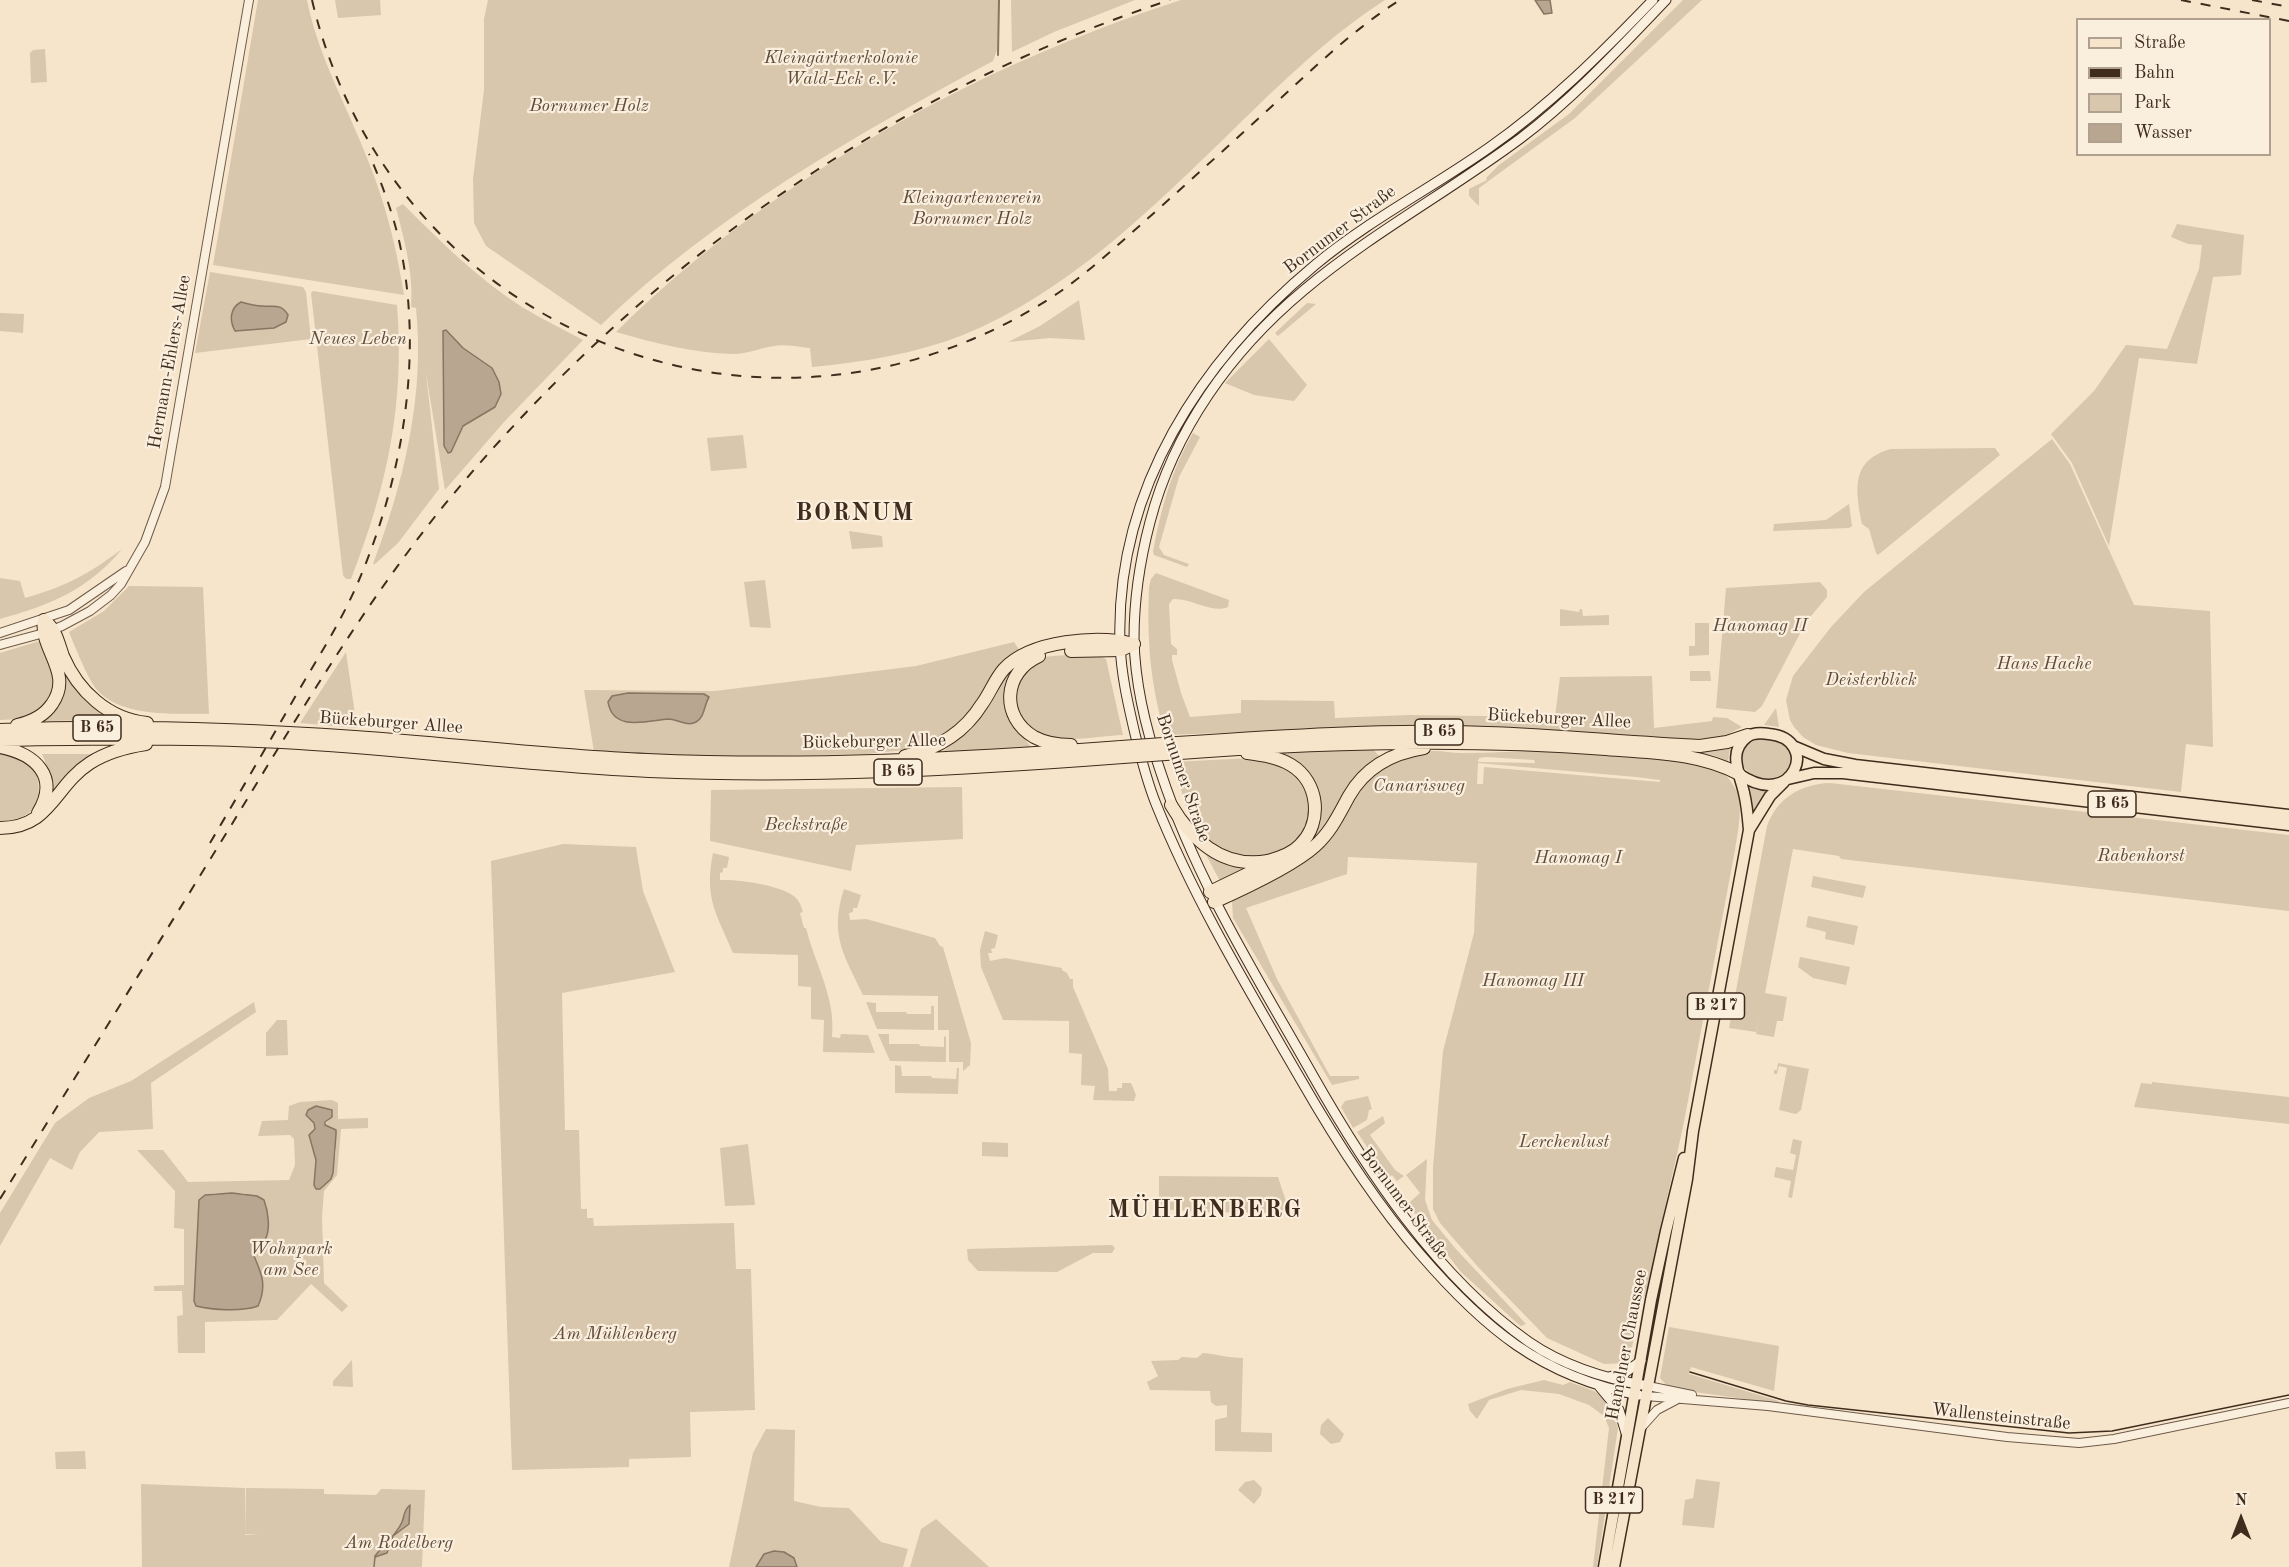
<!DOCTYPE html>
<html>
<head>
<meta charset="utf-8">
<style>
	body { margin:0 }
	#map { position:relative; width:2289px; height:1567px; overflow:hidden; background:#f7e5cb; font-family:"Old Standard TT",serif }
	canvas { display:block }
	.legend { position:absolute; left:2076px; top:18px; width:195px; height:138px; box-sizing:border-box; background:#faeedd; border:2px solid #afa090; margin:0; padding:8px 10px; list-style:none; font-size:18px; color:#3f2c1d }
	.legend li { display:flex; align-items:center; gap:12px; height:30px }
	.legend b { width:30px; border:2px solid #afa090 }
	.north { position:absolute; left:2211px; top:1489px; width:60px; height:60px; -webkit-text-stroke:4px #faeedd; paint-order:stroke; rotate:0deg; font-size:16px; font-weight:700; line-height:24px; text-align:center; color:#3f2c1d }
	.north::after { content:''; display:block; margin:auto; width:21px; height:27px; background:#3f2c1d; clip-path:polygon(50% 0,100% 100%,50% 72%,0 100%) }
</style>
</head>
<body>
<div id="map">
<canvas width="2289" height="1567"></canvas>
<ul class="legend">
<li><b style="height:8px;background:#f7e5cb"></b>Straße</li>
<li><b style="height:8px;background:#3f2c1d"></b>Bahn</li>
<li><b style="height:16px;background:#d8c6ad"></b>Park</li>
<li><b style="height:16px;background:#b8a690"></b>Wasser</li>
</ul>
<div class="north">N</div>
</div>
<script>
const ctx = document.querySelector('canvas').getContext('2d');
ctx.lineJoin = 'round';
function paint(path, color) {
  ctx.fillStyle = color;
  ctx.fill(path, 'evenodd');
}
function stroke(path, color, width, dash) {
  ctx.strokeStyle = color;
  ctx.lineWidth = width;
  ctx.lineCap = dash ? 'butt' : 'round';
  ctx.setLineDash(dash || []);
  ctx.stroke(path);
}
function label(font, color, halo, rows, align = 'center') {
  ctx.font = font + ' "Old Standard TT",serif';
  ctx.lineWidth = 4.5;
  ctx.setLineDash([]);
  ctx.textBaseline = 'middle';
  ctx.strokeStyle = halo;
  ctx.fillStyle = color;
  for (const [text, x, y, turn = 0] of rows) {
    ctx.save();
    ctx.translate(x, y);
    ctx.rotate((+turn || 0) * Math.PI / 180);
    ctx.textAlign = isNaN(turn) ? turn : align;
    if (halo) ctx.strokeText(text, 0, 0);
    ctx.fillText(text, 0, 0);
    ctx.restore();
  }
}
paint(new Path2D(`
	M258,0H307C318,56 347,106 367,158C386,205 396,245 404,295L213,265Z
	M335,0H380L381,15L338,18Z
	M488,0H1000L997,50L993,61C854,136 716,214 601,325L486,246L474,223L473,179L484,90V19Z
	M1011,0H1135L1054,32L1012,52Z
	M1181,0H1385C1329,36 1280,84 1233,130C1152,208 1069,292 963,335C914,354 864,362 812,367L810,348C798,347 786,344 774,346C760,348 748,354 733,354C693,353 654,343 616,332C771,179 974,67 1181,0Z
	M1683,0H1702L1575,118L1479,188V206L1469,196V189L1487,180L1486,178L1499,165L1569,114Z
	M45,49L47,82L31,83L30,53L33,50Z
	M403,204C440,241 478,279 522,307C542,319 563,329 583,340L504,422L445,490L426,373L439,489L398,543L375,564H373C404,482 425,395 416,308L411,307C414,274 404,239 396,208Z
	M2177,224L2244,235L2241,275L2213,277L2197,364L2139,358L2109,546L2072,463L2051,434L2094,391L2126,345L2167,349L2199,269L2202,245L2188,244L2171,237Z
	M210,272L303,287L306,292L311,339L195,353Z
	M313,291L397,305C405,404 387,487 351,579H346L343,575L311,293Z
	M1079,300L1085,340L1050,338L1008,342L1040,326Z
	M1307,303L1316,304L1278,336L1275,333Z
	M0,313L24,314L23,333L0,331Z
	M1269,339L1307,385L1294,401L1254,395L1225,383Z
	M1193,433L1200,437L1179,477L1159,547L1164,555L1189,564L1187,567L1154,555L1153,552C1161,509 1171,471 1193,433Z
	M743,435L747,468L711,471L707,438Z
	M2052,439L2070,464L2134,605L2210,611L2213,747L2186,744L2181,792L1848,753L1816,745L1803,737L1794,727L1790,720L1786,700L1793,676L1831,627L1864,592Z
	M1995,448L2000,455L1878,555L1876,553L1869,529L1862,524C1855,489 1851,460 1891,449Z
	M1849,504L1852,526L1849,528L1773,531L1774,524L1826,520Z
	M849,531L882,536L883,547L852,549Z
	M122,549C88,590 50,605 0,619V578L20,581L25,598C67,586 87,575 122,549Z
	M1156,573L1229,600L1228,607C1213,614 1191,598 1173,599L1169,604L1171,644L1177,649V655H1172V660L1181,693L1190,717L1241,713V700L1334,701L1335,718L1409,715L1555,717L1560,677L1652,676L1654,728L1712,721L1713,717L1727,718L1742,727L1724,736V737L1700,740L1521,728L1413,726L1165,735C1150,681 1147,643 1149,587L1151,579Z
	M765,580L771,628L750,627L744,582Z
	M1820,582L1827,590V597L1806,622L1762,706L1755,712L1716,708L1726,588Z
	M129,586L203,587L209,714C173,713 114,719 92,683C83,667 76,649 69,632L104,611Z
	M1560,609L1579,612L1580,609H1582L1583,616L1609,615V625L1560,626Z
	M1695,623H1709V655L1689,656V646H1695Z
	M46,639L59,685L37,718L0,720V653Z
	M1014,642L1020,651L952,732L913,749L867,754L723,757L594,752L584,690L715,691L916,666Z
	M346,652L357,728L300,723Z
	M1100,656L1106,659L1123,735C1099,736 1072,742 1049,737C1019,729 1004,694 1026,670C1029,667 1032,662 1036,660C1050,653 1083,656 1100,656Z
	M65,669L117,720L40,721L62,670Z
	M1009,671H1013C999,712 1006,715 1031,747L941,754L949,745L973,728Z
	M1690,671H1710L1711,681H1690Z
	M1776,708L1779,727L1764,725Z
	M1760,738C1766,739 1773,738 1779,740C1795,746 1795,770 1779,776C1746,789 1722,746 1760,738Z
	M1371,747L1381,758L1328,828L1304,850L1226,892L1304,846L1316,792L1266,753Z
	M1730,747L1728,762L1716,756L1690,751Z
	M1559,749C1603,753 1681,753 1719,771C1726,774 1731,781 1735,788C1744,804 1738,831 1735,850L1683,1127L1646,1292L1638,1315L1630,1358L1627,1363L1604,1364L1547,1338L1479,1268L1440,1223L1433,1209V1167L1443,1051L1474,933L1477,863L1348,857L1347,874L1246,908L1277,979L1330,1076H1359V1079L1332,1085L1233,918L1232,901L1327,843C1346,824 1352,797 1371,778C1385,764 1405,756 1425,752C1436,749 1450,753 1461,753C1494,753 1526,751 1559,749ZM1486,757L1534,760L1535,763L1478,762L1479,758ZM1478,763L1636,777L1660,780V782L1484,767L1483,784H1477Z
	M0,753C7,754 17,754 23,757C40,765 44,798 31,811C23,819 10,820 0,821Z
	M42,754H90L53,791L50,773Z
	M1251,758C1264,760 1279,763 1290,770C1299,776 1305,786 1308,796C1319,840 1274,864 1236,854C1223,851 1209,845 1199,835C1190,827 1178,777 1173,762Z
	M1830,783L2289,835V911L1841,859L1839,856L1793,849L1765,993L1787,997L1783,1021H1777L1774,1037L1756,1034L1759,1013L1756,1032L1729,1028L1767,826C1777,798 1801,784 1830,783Z
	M962,787L963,839L856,845L851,871L710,841L711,790Z
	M1748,787L1768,791L1752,817Z
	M563,844L636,847L643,891L675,972L562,993L565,1130H579L581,1209H587V1218H593L594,1226L734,1223L736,1269H751L755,1410L690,1412L691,1457L629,1459V1467L512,1470L491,861Z
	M1203,849L1256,866L1221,883Z
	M713,853L729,857L727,868H723V872L720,873V880C740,879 785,886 796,898C799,901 801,905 803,912L800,913L804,928H806C816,967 836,998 832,1037L840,1038L841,1034L868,1035L875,1053L823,1052L824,1020L811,1019V987L798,986V955L733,953C716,913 704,898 713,853Z
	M1813,876L1866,886L1863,898L1811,887Z
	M844,889L861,895L857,908H853V912L849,913L850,920L866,919L935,938L940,946L943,947L971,1043L970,1065L963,1071V1062H949V1030H938V996L863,995C844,955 829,935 844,889Z
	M1808,916L1858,926L1854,945L1825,939L1826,932L1806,927Z
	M985,931L998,935L995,948L991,949L992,953H988L990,961L1005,958L1062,968V970L1067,973L1070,979H1073V987L1108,1069L1109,1091H1117V1088H1122V1083H1131L1136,1095L1134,1101L1093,1100L1095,1086L1081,1085L1082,1054L1069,1053V1021L1003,1020L981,967L980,950Z
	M1800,957L1850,967L1846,985L1813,978L1798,967Z
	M254,1002L256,1012L151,1083L153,1129L99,1132L80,1152L72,1170L50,1158L0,1246V1213L55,1123L89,1098L131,1081Z
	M866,1002L876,1003V1012H906L907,1014H931V1006H934V1030L877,1029Z
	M277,1020H287L288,1055L266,1056V1033Z
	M878,1034H889V1044H919L920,1046L944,1047V1036L946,1037V1062L890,1061Z
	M1778,1063L1809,1069L1801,1110L1796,1114L1779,1110L1787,1068L1779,1066L1777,1074H1774V1070H1777Z
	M895,1065L901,1066L902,1076H931L932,1078L956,1079L957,1068H959L958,1094L895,1093Z
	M2152,1082L2289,1097V1124L2134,1107L2141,1083L2152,1084Z
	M1368,1096L1372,1109L1369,1110L1367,1120L1353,1128L1341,1107L1345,1101Z
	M332,1100L338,1103V1119L368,1118V1128L341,1129L337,1175L324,1191L322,1217L324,1283L348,1306L342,1312L311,1284L277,1320L205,1322V1353H178L177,1316L183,1315L182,1291H154V1286L184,1285V1229L174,1228L175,1191L137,1150H163L188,1182L289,1180L295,1165L294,1139L290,1135L258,1136L262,1121L288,1120L289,1106L300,1102ZM332,1110L333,1114L325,1125L336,1150L333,1173L314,1180L316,1160L309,1135L315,1129L314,1123ZM214,1193H245L265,1242L255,1251L254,1256C262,1272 266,1288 258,1306C241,1312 213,1310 196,1306L194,1301L198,1212L205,1195Z
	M1383,1116L1385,1123L1370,1135L1395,1170L1404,1176L1397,1181L1392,1175L1388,1178L1357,1132Z
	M1793,1139L1802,1141L1792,1198L1788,1197L1791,1181L1774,1177L1776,1167L1793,1170L1796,1155L1790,1153Z
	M982,1142L1008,1143V1157L982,1156Z
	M748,1144L755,1205L725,1206L720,1148Z
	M1427,1159L1425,1200L1432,1220L1455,1248L1526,1324L1521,1326L1516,1322L1461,1272L1410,1207V1202L1420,1193L1406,1175Z
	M1159,1176L1278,1177L1290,1213L1202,1212L1159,1209Z
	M1112,1245L1115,1248L1112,1253H1093L1057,1272L978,1271L968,1260L967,1249Z
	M1669,1327L1779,1346L1774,1391L1691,1367L1689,1374L1779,1401V1404L1688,1391L1668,1387L1660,1378Z
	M1203,1353C1217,1354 1228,1358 1243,1358L1241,1432L1272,1433V1452L1215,1451V1420L1227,1417V1405L1216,1406L1211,1402L1210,1391L1150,1390L1147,1382L1158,1376L1151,1361L1178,1360L1182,1357L1197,1358Z
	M352,1360L353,1387L333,1386V1381Z
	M1544,1380L1563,1385L1570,1382L1594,1391L1602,1396L1612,1408L1618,1428L1597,1567H1593L1609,1428L1604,1416L1589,1405L1559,1394L1521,1390L1489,1400L1477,1419L1470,1411L1468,1404L1507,1389Z
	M1328,1418L1344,1434L1340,1442L1331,1444L1320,1434L1321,1425Z
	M766,1429L795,1430L794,1501L821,1507L849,1508L881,1542L908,1549L903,1567H729L753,1453Z
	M85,1451L86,1469H56L55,1452Z
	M1696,1479L1720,1482L1714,1528L1682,1525L1685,1500L1693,1498Z
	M1254,1480L1262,1488L1261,1495L1254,1504L1238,1490L1245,1482Z
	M141,1484L245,1488V1535L259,1534H245L246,1488L324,1489V1494L376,1495L381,1489L425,1490L422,1567H142Z
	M936,1519L989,1567H910L921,1529Z`), '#d8c6ad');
const water = new Path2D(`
	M1535,0H1550L1552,13L1544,14Z
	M241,302C248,304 255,306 262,306C274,307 281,303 288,315L286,322L274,328L235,331C229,320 230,308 241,302Z
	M446,330L463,348L492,368L499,382L501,394L495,407L463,426L451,452L448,453L444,446L443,331Z
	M628,693L704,694L709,697C704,705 705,717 696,722C687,727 677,719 668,719C646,721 613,732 608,702L612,696Z
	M316,1106L332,1110V1117L325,1122V1125L336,1130V1134L333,1173L331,1179L320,1189H316L314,1185L316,1160L309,1135L315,1129L314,1123L306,1115L308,1110Z
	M232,1193L257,1196L264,1200C268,1211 271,1229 265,1240C262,1247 255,1248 254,1256C262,1274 267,1286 258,1306C241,1312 213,1310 196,1306L194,1301L199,1200L205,1195Z
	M410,1505L409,1524L393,1536L387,1553L375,1557L374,1567L375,1556C383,1545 396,1536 402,1522C405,1515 403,1511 410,1505Z
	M774,1551L784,1552L794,1558L797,1567H756L764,1554Z`);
paint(water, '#b8a690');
stroke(water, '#887562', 1.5);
stroke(new Path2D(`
	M998,55L999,0`), '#887562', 2);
const tertiary = new Path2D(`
	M0,633L69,610L126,571
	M0,645L44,633L62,626L90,611L111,595L121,584L145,542L165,487L249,0
	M1648,1386L1692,1395
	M1646,1396L1768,1406L2007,1437L2079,1443L2114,1439L2289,1403
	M1640,1429L1657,1410L1676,1400`);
const secondary = new Path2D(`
	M1609,1377L1623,1374L1641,1361
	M1599,1386L1619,1410L1626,1433
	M1648,1386C1606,1379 1564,1366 1529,1342C1437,1277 1367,1171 1312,1074C1256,975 1197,882 1161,773C1146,730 1135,685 1134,639C1134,599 1140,560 1150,522C1174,430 1231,351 1304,290C1372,233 1450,191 1521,138C1574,98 1620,48 1666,0
	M1639,1395C1541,1377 1483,1327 1420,1254C1374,1201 1336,1141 1301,1080C1249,990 1195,901 1156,804C1147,782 1141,758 1135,734C1128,704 1121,674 1120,643C1115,490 1201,360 1315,265C1369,220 1432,188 1490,147C1550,105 1602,53 1653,0`);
const primary = new Path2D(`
	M1793,746L1824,759L1855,765L2289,815
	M1788,779L1814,773H1843L2289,825
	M1749,830L1770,796L1784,782
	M1604,1567L1651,1300L1666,1231L1684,1158
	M1614,1567L1687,1179L1693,1131L1749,830C1748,818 1747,805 1744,793C1740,774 1727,752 1747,737C1752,733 1762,733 1769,734C1821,739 1794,812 1739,774`);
const trunk = new Path2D(`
	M44,620C56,629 58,642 63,656C78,691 108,719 147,723
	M1071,651L1121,650L1134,644
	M1039,656C1003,672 1000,717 1034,737C1045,743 1059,745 1071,745
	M17,725C31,722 44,716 52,704C74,673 39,649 44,620
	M0,730C118,725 237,729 355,737C452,744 550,756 647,760C805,767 963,759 1121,747
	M0,740C100,738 200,737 299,743C416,750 532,766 649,771C808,778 965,769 1123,757
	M1177,743C1280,736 1384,729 1487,733C1558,735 1629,743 1700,746L1727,742L1748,735
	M0,747C36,754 60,777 38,813
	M1180,753C1322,742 1464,738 1606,749C1651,753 1698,752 1739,774
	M905,756C937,749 964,733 982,704C990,693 995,679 1004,669C1031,640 1098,635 1134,644
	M1171,805C1192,840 1223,869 1268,861C1279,858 1292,854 1300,845C1323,822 1319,782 1291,765C1278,757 1262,755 1247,753
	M0,828C51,828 54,786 90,763C107,752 126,747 146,744
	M1210,892L1270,863
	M1214,902C1243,889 1293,866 1315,846C1331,832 1339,814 1349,796C1365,768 1392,753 1424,748`);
stroke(tertiary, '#6d5a48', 10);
stroke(secondary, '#3f2c1d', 11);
stroke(primary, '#3f2c1d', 13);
stroke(trunk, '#3f2c1d', 14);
stroke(tertiary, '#faeedd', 8);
stroke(secondary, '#faeedd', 9);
stroke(primary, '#f7e5cb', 10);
stroke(trunk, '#f7e5cb', 12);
stroke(new Path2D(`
	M1690,1372L1786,1401L1808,1405L2069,1433L2112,1431L2289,1395`), '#3f2c1d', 1.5);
stroke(new Path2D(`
	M312,0C389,325 749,478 1036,307C1076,284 1111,251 1146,220C1191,180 1236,139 1281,98C1319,63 1357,27 1400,0
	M2181,0L2289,21
	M2252,0L2289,7
	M210,843C240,792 270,741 299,690C319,656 340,623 356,587C402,482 424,358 400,245C393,213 382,184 369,154
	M0,1199C77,1074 155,949 232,824C296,719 360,611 437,514C628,278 881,95 1170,0`), '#3f2c1d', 2, [10, 10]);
const trunkBridge = new Path2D(`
	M1121,747L1177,743
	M1123,757L1180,753`);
stroke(trunkBridge, '#3f2c1d', 14, []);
stroke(trunkBridge, '#f7e5cb', 12);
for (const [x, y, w] of [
	[97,728,48],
	[1439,732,48],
	[898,772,48],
	[2112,804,48],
	[1716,1006,57],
	[1614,1500,57]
]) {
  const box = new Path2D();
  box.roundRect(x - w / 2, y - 13, w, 26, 4.5);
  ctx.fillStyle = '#faeedd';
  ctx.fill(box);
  stroke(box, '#3f2c1d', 1.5);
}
label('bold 16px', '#3f2c1d', null, [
	["B 65",97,728],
	["B 65",1439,732],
	["B 65",898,772],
	["B 65",2112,804],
	["B 217",1716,1006],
	["B 217",1614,1500]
]);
label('italic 18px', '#5e4b3a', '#faeedd', [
	["Kleingärtnerkolonie",841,58],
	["Wald-Eck e.V.",841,79],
	["Bornumer Holz",589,106],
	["Kleingartenverein",972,198],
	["Bornumer Holz",972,219],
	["Neues Leben",358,339],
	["Hanomag II",1760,626],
	["Hans Hache",2044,664],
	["Deisterblick",1871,680],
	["Canarisweg",1419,786],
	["Beckstraße",806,825],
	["Rabenhorst",2141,856],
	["Hanomag I",1578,858],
	["Hanomag III",1533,981],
	["Lerchenlust",1564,1142],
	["Wohnpark",291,1249],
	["am See",291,1270],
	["Am Mühlenberg",615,1334],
	["Am Rodelberg",399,1543]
]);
label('18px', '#3f2c1d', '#faeedd', [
	["Bornumer Straße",1340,230,-37],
	["Hermann-Ehlers-Allee",170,362,-80],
	["Bückeburger Allee",1559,719,3],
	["Bückeburger Allee",391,723,4],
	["Bückeburger Allee",874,742,-1],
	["Bornumer Straße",1183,778,71],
	["Bornumer Straße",1404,1204,53],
	["Hamelner Chaussee",1627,1345,-79],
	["Wallensteinstraße",2001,1417,6]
]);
ctx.letterSpacing = '1.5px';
label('bold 24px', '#3f2c1d', '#faeedd', [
	["BORNUM",855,514],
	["MÜHLENBERG",1205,1211]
]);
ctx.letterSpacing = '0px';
</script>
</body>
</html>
